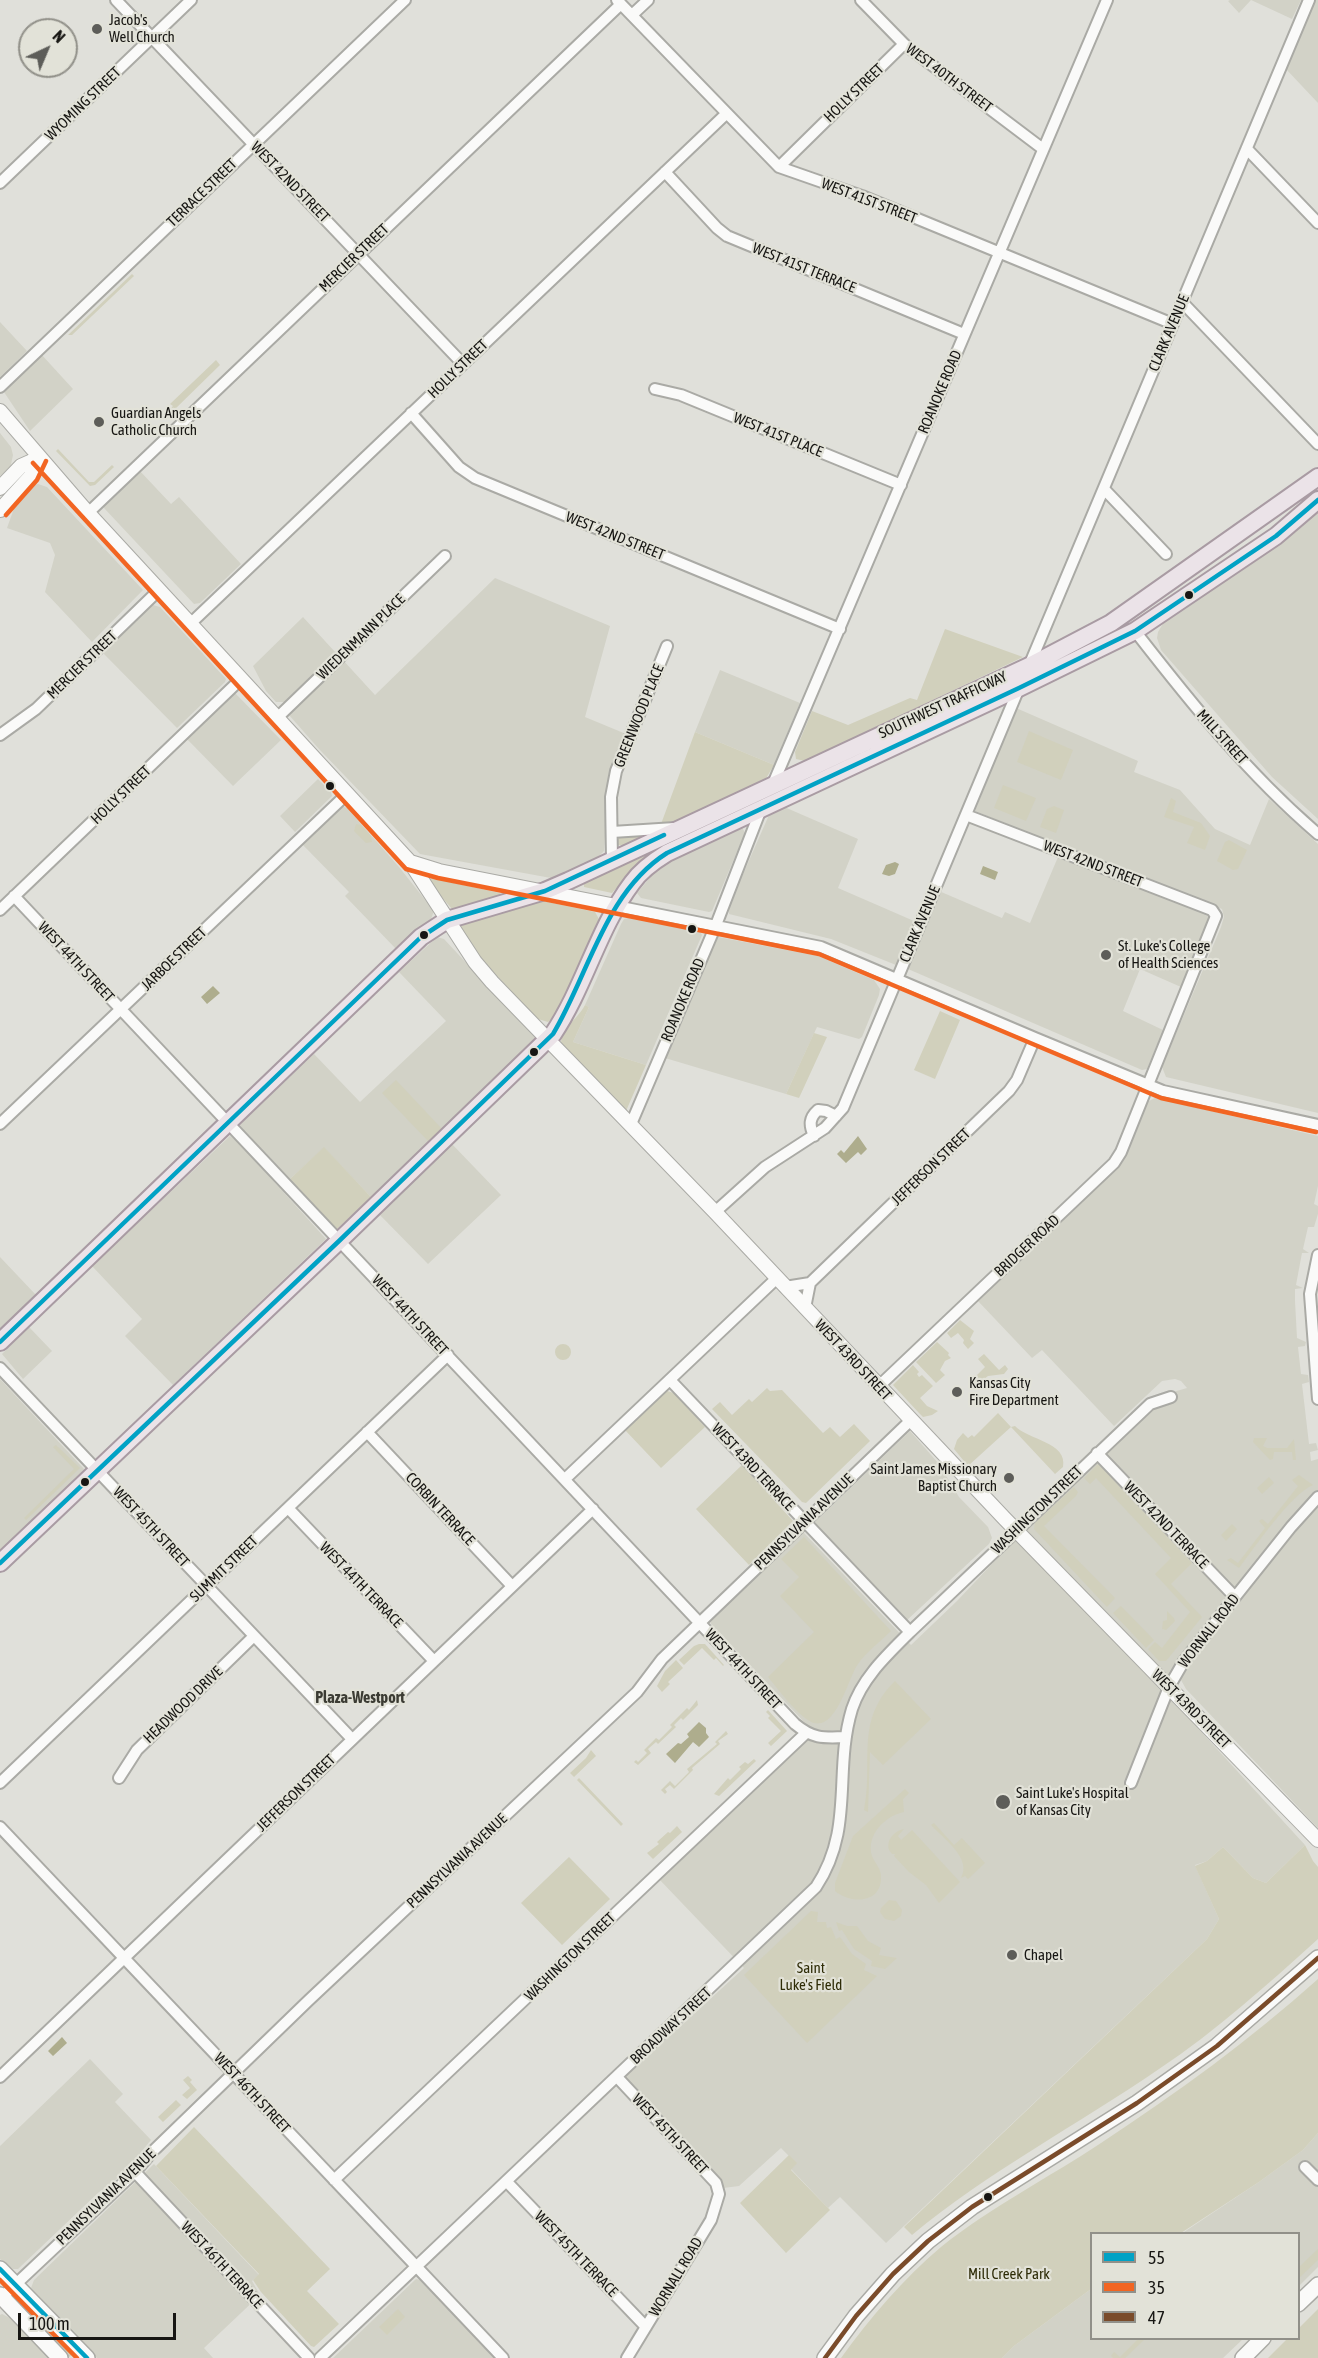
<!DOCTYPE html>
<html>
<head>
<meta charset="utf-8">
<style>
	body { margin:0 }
	#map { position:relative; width:1318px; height:2358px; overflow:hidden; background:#e0e0da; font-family:"Asap Condensed",sans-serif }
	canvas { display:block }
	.legend { position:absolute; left:1090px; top:2232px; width:210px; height:108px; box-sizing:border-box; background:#e2e2d8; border:2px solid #919089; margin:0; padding:8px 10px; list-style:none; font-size:18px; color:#171613 }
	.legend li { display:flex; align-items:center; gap:12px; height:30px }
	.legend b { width:30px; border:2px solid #919089 }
	.north { position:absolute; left:18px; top:18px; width:60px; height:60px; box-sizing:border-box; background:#e2e2d8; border:2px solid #919089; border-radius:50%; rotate:44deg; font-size:16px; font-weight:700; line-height:24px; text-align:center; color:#171613 }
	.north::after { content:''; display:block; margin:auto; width:21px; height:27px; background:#5d5d59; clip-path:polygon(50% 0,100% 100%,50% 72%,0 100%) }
	.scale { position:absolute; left:18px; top:2313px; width:158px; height:27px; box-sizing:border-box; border:3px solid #171613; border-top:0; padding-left:8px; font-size:18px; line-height:21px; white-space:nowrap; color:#171613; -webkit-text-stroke:4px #e2e2d8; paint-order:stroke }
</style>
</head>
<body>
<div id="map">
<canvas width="1318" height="2358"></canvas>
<ul class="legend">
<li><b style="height:8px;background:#01a2c5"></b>55</li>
<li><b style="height:8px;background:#f26522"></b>35</li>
<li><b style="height:8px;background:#7a4b2a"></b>47</li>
</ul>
<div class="north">N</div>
<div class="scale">100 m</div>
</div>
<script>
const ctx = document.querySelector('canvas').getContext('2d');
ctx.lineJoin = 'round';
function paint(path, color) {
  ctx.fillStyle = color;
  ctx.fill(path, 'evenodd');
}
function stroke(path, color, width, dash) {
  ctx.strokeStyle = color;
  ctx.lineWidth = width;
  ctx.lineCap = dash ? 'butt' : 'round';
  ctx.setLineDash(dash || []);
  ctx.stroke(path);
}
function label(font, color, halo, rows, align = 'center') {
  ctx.font = font + ' "Asap Condensed",sans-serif';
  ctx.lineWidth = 4.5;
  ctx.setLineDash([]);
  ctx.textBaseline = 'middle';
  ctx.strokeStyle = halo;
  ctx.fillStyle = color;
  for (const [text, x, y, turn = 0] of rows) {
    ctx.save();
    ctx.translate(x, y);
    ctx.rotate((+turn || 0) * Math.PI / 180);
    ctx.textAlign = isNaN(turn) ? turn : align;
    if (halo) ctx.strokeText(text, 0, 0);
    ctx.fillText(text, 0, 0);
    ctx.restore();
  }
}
paint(new Path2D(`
	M1230,0H1301L1292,19L1251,0L1239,13L1228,1Z
	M1315,0H1318V103L1285,68L1311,4Z
	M0,322L27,351L0,377Z
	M41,354L73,389L30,431L4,392Z
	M0,433L11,447L13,455L10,469L0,476Z
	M139,470L171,504L179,497L241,564L200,603L194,604L104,508L105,502Z
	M38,484L47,487L143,590L92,642L45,592L55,555L50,543L7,528L17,500L29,487Z
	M1318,510V819L1272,777L1161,650L1157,638L1158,632L1164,622L1224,582Z
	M495,578L610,626L585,717L626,734L609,780L604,851L597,858L551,878L420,854L319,749L289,715V712L342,659L375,695Z
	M153,605L160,607L226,679L225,682L177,728L103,653Z
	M303,617L336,653L284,702H276L266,691L253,666Z
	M720,670L800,703L774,765L695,732Z
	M235,693L281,740L233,786L186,738Z
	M1016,708L1138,761L1134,772L1180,790L1215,829L1250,845L1269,799L1318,844V1113L1166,1077L1162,1067L1221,927L1224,917L1222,909L1085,855L1080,866L1206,914L1209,919L1181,987L1140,969L1123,1011L1163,1030L1147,1069L1142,1070L908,969L939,891L1002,918L1005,912L1030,923L1058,857L1062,846L975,811Z
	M318,779L331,792L332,796L295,832L280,816Z
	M342,806L347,808L399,867L434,911L431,919L397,950L345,896L349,892L301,843Z
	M782,806L858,839L838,888L914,921L896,965L831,939L729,914V906L769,815L772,811Z
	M742,827L745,833L712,911L709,912L641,898L637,893L655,872L671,858Z
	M629,918L700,932L702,935L646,1065L573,1042L589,1007L585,1005L621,924L624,919Z
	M437,937L444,939L537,1039L371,1197L324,1148L290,1179L242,1128L240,1125L242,1122L314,1054L360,1102L446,1021L399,972Z
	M718,937L818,956L874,980L880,989L879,995L862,1037L859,1039L817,1027L786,1094L665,1058Z
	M1155,1098L1318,1136V1186L1314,1204L1318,1206V1214L1314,1227H1308L1303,1249L1309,1253H1302L1296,1285L1303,1288L1295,1289V1301L1297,1338L1306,1342L1305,1346L1298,1347L1301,1374L1308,1375L1309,1382L1302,1384L1309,1444L1316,1443L1318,1450L1310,1452L1311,1461L1318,1459V1490L1281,1531L1170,1672L1162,1689L1305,1845L1266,1883L1253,1878L1223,1847L1207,1861L1195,1865L1219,1919L1207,1939L886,2243L840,2197L828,2208L791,2169L796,2163L781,2148L739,2186L723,2188L715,2175L625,2077L744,1968L658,1878L805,1740L807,1725L711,1624L710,1621L801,1533H804L911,1645L957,1601L1025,1529L1159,1396L1187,1388L1181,1381L1175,1379L1162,1381L1114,1426L1042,1350L1032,1358L977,1300L1123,1158L1147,1102Z
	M230,1136L237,1141L326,1239L173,1385L125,1336L142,1319L92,1266Z
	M450,1142L501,1195L428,1264L377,1212Z
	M0,1257L36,1295L0,1330Z
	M29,1327L52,1351L23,1379L2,1354Z
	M0,1379L84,1469L83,1472L0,1551Z
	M910,1431L939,1464L959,1497L988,1527L992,1538L989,1544L906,1621L814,1523Z
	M1318,1506V1828L1186,1689L1181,1680L1183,1671L1298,1526Z
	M90,2059L123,2094L115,2102L151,2140L129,2167L109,2186L99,2192L18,2269H13L0,2259V2146Z
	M1318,2133V2267L1299,2286L1298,2234H1181L1259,2182L1303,2150Z
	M154,2164L259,2275L252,2281L260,2295L204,2348L213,2358H97L31,2288L34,2280Z
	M416,2279L420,2280L495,2358H333Z
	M1091,2289L1092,2338L1243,2339L1223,2358H1002L1014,2346Z
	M2,2314L12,2319L49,2358H0V2315Z`), '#d2d2c7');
paint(new Path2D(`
	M132,274L134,276L72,335H68Z
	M216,360L220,365L172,412L170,409L173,406L170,404Z
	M58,449L89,482H94L112,465L114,467L95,485L90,486L56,451Z
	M945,629L1023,657L805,761L796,759L795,752L812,711L848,725L910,698L917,700Z
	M1029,731L1073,750L1061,780L1017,762Z
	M695,732L774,765L765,780L675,822L661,824Z
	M1003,785L1036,798L1026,821L994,808Z
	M1171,798L1176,801L1173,812L1201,823L1210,836L1205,850L1187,843L1194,827L1164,817Z
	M1054,806L1064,810L1056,833L1040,827L1047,809Z
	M356,824L361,825L371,836L372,842L366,843L354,831Z
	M649,833L624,845H618L615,840L617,835Z
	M1229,840L1247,850L1238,869L1233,870L1217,861L1225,842Z
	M672,841L639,862L612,893L584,887V881Z
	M431,878L500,893L501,897L452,909L428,881Z
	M543,901L595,912L599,919C591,937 562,1016 548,1022L538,1019L533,1014L480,958L461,927L462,924Z
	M585,1005L589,1007L573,1042L646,1065L626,1111L561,1043C562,1027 578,1019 585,1005Z
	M940,1011L960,1020L935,1079L914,1070Z
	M814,1033L827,1037L799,1098L786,1094Z
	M396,1080L442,1129L429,1142L382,1093Z
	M324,1147L371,1197L337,1229L290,1179Z
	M960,1320L974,1331L970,1339L974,1343L968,1349L963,1343L964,1340L958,1333L951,1338L947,1333Z
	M937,1342L949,1353L948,1355L951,1358L945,1361L940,1370L945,1375L936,1383L916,1362Z
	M555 1352a8 8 0 1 1 16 0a8 8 0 1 1-16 0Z
	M984,1354L999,1370L1005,1365L1008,1369L1004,1374L988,1376L979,1383L974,1378L985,1367L978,1359Z
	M913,1365L919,1372L917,1374L919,1377L922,1375L933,1386L920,1398L927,1406L938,1411L932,1415L923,1417L919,1413L893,1385Z
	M767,1388L770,1391L782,1390L823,1433L830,1427L840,1437L854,1424L870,1441L806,1503L802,1502L712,1409L720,1402L732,1415L749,1399L752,1402Z
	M667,1391L674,1393L705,1427L661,1468L624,1429Z
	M998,1413L1011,1427L1015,1426C1028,1440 1068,1442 1063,1467L1055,1474L1011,1427L968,1466L954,1449L957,1440L963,1433L968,1438L972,1435L974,1437Z
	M1254,1438H1267L1263,1446L1267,1448H1287L1294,1439L1296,1460H1293L1292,1452H1274L1273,1459L1270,1460L1253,1442Z
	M56,1445L80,1468L26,1520L24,1518L74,1469L53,1447Z
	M1098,1464L1192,1563L1171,1584L1202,1617L1166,1661H1159L1148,1649L1155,1642L1162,1648L1190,1612L1155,1574L1171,1558L1096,1478L1090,1484L1084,1478Z
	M742,1465L793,1521L749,1565L696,1509Z
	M1299,1475L1313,1485C1290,1495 1255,1547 1239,1568L1227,1560L1231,1558L1238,1563L1265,1528L1259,1521L1262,1519L1268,1524L1298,1486L1292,1480Z
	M1269,1477L1274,1483L1262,1494L1257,1488Z
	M1074,1487L1078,1492L1076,1496L1044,1526L1115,1598L1107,1607L1034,1529L1035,1523Z
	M1232,1524L1237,1529L1226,1541L1221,1535Z
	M804,1537L891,1631C881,1641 866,1652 858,1664C848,1678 837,1729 814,1723C800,1719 778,1689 768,1677L814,1632L780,1596L799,1577L781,1559Z
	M1121,1606L1154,1640L1146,1648L1113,1613Z
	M1167,1611L1174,1618L1175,1621L1166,1630L1162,1629L1163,1621L1167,1620Z
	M699,1644H705L724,1665L723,1666L716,1658L714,1660L702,1648L684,1665L679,1660L694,1646Z
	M676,1660L683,1668L668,1682L670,1684L662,1692L657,1686L665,1671Z
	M895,1681L931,1719L883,1765L870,1752L868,1812L864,1810C874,1762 854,1721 895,1681Z
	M697,1700L698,1705L683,1720L681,1718L674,1725L676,1727L658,1744L656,1742L648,1749L651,1753L638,1765L634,1762L636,1760L638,1762L647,1753L644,1750L656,1738L659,1740L672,1727L670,1725L687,1708L689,1710Z
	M768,1710L787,1731L771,1746L768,1743L781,1731L768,1718L770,1716L766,1712Z
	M726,1731L728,1734L718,1741L720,1744L692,1768L693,1770L674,1789L670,1785L665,1789L667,1792L665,1794L661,1790L670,1781L675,1786L689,1772L687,1769L717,1744L715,1742Z
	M591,1750L596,1756L574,1777L570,1773L586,1758Z
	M754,1759L756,1761L719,1796L714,1794L728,1778L730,1780L741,1769L739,1767L745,1762L748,1764Z
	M579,1778L623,1824L621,1826L577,1780Z
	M905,1789L909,1793L903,1799L904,1812C884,1816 866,1836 872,1856C875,1864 882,1869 881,1878C881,1904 850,1904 835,1891V1883L853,1836Z
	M934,1823L954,1845L962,1838L985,1863L968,1879L965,1876L961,1878C972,1858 944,1839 931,1825Z
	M677,1826L682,1832L653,1859L647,1853L659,1844L657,1842L668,1832L670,1833Z
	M904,1829L898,1836L901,1840L912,1830L960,1882L939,1903L926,1885L909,1872L894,1856L895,1854H892L889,1850C886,1840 894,1831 904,1829Z
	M1305,1845L1313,1861L1318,1867V1939C1267,1985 1216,2031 1159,2069C1077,2125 988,2172 912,2235L904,2227L1207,1939L1219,1919L1195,1866L1207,1861L1223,1847L1253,1878L1266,1883Z
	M569,1857L610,1899L562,1945L521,1903Z
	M889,1900L896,1901L902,1910L901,1916L894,1921L885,1919L880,1912L881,1908Z
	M811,1911L818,1912L817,1922H826L827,1928L831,1927L836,1939L840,1937L852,1954L866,1964L864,1970L877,1976L807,2043L744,1975Z
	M836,1922L847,1926H857L868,1941L881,1948L879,1955L897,1958L885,1969L871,1966L872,1961L854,1949L842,1930L839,1931Z
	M1318,1979V2133L1303,2150L1259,2182L1181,2233L1092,2234L1091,2289L1014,2346L1002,2358H841C870,2318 903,2279 941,2247C991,2207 1048,2178 1101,2143C1177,2093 1250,2040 1318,1979Z
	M188,2076L192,2080L190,2082L197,2090L187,2099L182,2095L190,2088L183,2080Z
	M176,2100L181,2105L163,2122L158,2117Z
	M194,2127L330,2269L307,2291L339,2324L314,2347L311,2346L261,2292L253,2280L259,2274L156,2166Z
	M789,2155L797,2163L791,2170L830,2210L786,2253L740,2203Z
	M1318,2249V2260L1299,2278V2267Z
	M398,2309L405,2317L387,2335L379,2327Z
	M1318,2309V2358H1268L1287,2339L1298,2338L1299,2328Z
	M33,2313L61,2343L75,2352L69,2357L30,2316Z
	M1139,2338L1145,2339L1125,2358H1113L1111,2356L1114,2352L1120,2357Z`), '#d1d0bc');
paint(new Path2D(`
	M895,862L899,864L895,874L889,876L882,874L886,865Z
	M983,866L998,872L995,880L980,874Z
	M213,986L220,993L207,1004L201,997Z
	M858,1136L867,1149L861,1155L858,1152L846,1163L837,1154L841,1150L844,1153Z
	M699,1722L706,1728V1733L709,1737L699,1747L693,1742L675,1763L666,1754L678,1743L681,1744L689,1737L687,1734Z
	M62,2037L67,2043L53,2056L48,2051Z`), '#aead8d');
const minor = new Path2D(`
	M116,0L463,364
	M617,0L779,167L862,196L1173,324
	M861,0L904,44L1043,149
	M632,15L648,0
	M1247,149L1318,223
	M779,167L904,44
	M665,172L717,228L727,236L964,334
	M0,183L191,0
	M1182,302L1318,444
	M0,387L405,0
	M655,389L681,395L901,485
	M411,413L459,467L475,478L840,629
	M1104,489L1166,554
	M88,513L621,4
	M190,624L726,114
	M1135,631C1191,703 1248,774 1318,834
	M1029,666L1309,0
	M277,718L445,556
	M0,735L36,709L159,590
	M773,784L1107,0
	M612,832L675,828
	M612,860L611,797L616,771L667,646
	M14,896L795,1724C813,1739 823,1738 846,1737
	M616,906L821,947L1035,1038L1163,1091L1318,1125
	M0,910L241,679
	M0,1124L347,794
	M631,1124L716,925L761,809
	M814,1136C809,1125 809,1118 818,1110L826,1111L836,1116
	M715,1212L765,1167L825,1128L843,1108L1019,688
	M1318,1255L1310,1294L1318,1399
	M785,1287L810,1283L1009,1091L1017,1080L1035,1038
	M805,1308L810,1283
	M0,1368L352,1739
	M670,1380L910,1632
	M878,1387L1114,1163L1121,1152L1216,916L1212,910L966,815
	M367,1432L512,1586
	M1097,1453L1235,1597
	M565,1479L777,1278
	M288,1508L434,1661
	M119,1778L137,1750L254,1636
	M0,1783L448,1355
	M1131,1783L1169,1687L1184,1661L1291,1527L1318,1497
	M0,1827L503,2358
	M0,2077L593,1509
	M617,2077L716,2183L719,2194L711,2220L627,2358
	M1305,2167L1318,2180
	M135,2172L309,2358
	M334,2180L806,1733
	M507,2182L646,2327
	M0,2299L135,2172L152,2152L309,2000L637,1692L662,1659L910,1421
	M320,2358L816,1887C855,1828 833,1772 852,1709C862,1678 887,1655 910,1632L1150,1404L1171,1397`);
const tertiary = new Path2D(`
	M0,411L88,513L410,862L439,871L616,906
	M0,488L21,466L39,458
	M0,510L31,476L39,458
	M410,862L475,962L492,982L715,1212L1005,1519L1318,1840`);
const secondary = new Path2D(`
	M0,2269L87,2358
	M0,2295L60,2358
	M1298,2304L1318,2285
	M825,2358L856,2316L893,2274L928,2241L972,2207L1137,2103L1217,2046L1318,1958
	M1243,2358L1263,2338`);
const primary = new Path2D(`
	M0,1342L421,937L447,920L545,891L568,881L1029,666L1111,623L1318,477
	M0,1563L339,1241L553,1034C585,986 598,928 632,883C641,870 654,861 667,853L1019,688L1135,631L1276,536L1318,500`);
stroke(minor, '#aaaaa5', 14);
stroke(tertiary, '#aaaaa5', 16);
stroke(secondary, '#aaaaa5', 18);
stroke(primary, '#a99ba3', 20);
stroke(minor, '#fafaf9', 10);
stroke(tertiary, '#fafaf9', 14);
stroke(secondary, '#fafaf9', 15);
stroke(primary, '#ebe3e8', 16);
stroke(new Path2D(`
	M0,1342L421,937L447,920L545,891L664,835
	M0,1563L339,1241L553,1034C589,974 605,892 667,853L1019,688L1135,631L1276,536L1318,500
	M0,2269L87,2358`), '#01a2c5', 4.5);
stroke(new Path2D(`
	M33,463L406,869L438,878L819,954L1161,1098L1316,1132
	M6,515L37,480L46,461
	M0,2280L77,2358`), '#f26522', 4.5);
stroke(new Path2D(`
	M825,2358L856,2316L893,2274L928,2241L972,2207L1137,2103L1217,2046L1318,1958`), '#7a4b2a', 4.5);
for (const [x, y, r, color] of [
	[97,29,6,"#5d5d59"],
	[99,422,6,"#5d5d59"],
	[1189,595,5,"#171613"],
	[330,786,5,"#171613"],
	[692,929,5,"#171613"],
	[424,935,5,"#171613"],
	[1106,955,6,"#5d5d59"],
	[534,1052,5,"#171613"],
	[957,1392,6,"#5d5d59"],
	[1009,1478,6,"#5d5d59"],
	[85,1482,5,"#171613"],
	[1003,1802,8,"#5d5d59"],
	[1012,1955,6,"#5d5d59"],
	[988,2197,5,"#171613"]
]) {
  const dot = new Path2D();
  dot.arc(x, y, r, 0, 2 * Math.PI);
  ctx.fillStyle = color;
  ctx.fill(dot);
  stroke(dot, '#e2e2d8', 2);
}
label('15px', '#171613', '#e2e2d8', [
	["Jacob's",109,20],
	["Well Church",109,37],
	["Guardian Angels",111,413],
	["Catholic Church",111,430],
	["St. Luke's College",1118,946],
	["of Health Sciences",1118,963],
	["Kansas City",969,1383],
	["Fire Department",969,1400],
	["Saint James Missionary",997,1469,"right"],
	["Baptist Church",997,1486,"right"],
	["Saint Luke's Hospital",1016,1793],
	["of Kansas City",1016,1810],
	["Chapel",1024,1955]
], 'left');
label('15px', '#171613', '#e2e2d8', [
	["WEST 40TH STREET",949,78,37],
	["HOLLY STREET",854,93,-44],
	["WYOMING STREET",83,104,-44],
	["WEST 42ND STREET",290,182,46],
	["TERRACE STREET",202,193,-44],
	["WEST 41ST STREET",869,201,21],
	["MERCIER STREET",354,258,-44],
	["WEST 41ST TERRACE",804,268,22],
	["CLARK AVENUE",1169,333,-67],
	["HOLLY STREET",458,369,-44],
	["ROANOKE ROAD",940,392,-67],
	["WEST 41ST PLACE",778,435,22],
	["WEST 42ND STREET",615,536,22],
	["WIEDENMANN PLACE",361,637,-44],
	["MERCIER STREET",82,665,-44],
	["SOUTHWEST TRAFFICWAY",943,705,-25],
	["GREENWOOD PLACE",639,716,-68],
	["MILL STREET",1222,737,48],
	["HOLLY STREET",121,795,-44],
	["WEST 42ND STREET",1093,864,21],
	["CLARK AVENUE",920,924,-67],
	["JARBOE STREET",174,959,-44],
	["WEST 44TH STREET",76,962,47],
	["ROANOKE ROAD",683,1000,-67],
	["JEFFERSON STREET",931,1167,-44],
	["BRIDGER ROAD",1027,1246,-43],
	["WEST 44TH STREET",410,1315,47],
	["WEST 43RD STREET",853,1360,47],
	["WEST 43RD TERRACE",753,1467,47],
	["CORBIN TERRACE",440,1509,47],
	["WASHINGTON STREET",1037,1510,-44],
	["PENNSYLVANIA AVENUE",804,1522,-44],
	["WEST 42ND TERRACE",1166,1525,46],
	["WEST 45TH STREET",151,1527,47],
	["SUMMIT STREET",224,1569,-44],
	["WEST 44TH TERRACE",361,1585,46],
	["WORNALL ROAD",1209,1631,-52],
	["WEST 44TH STREET",743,1669,47],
	["HEADWOOD DRIVE",183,1705,-44],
	["WEST 43RD STREET",1191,1709,45],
	["JEFFERSON STREET",296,1793,-44],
	["PENNSYLVANIA AVENUE",457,1861,-43],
	["WASHINGTON STREET",570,1957,-44],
	["BROADWAY STREET",671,2026,-43],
	["WEST 46TH STREET",252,2093,47],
	["WEST 45TH STREET",670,2134,47],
	["PENNSYLVANIA AVENUE",106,2197,-44],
	["WEST 45TH TERRACE",576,2254,46],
	["WEST 46TH TERRACE",222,2265,47],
	["WORNALL ROAD",676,2277,-59]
]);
label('15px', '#2e2c07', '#e2e2d8', [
	["Saint",811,1968],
	["Luke's Field",811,1985],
	["Mill Creek Park",1009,2274]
]);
label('bold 16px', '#3c3c34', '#e2e2d8', [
	["Plaza-Westport",360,1698]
]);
</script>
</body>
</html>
